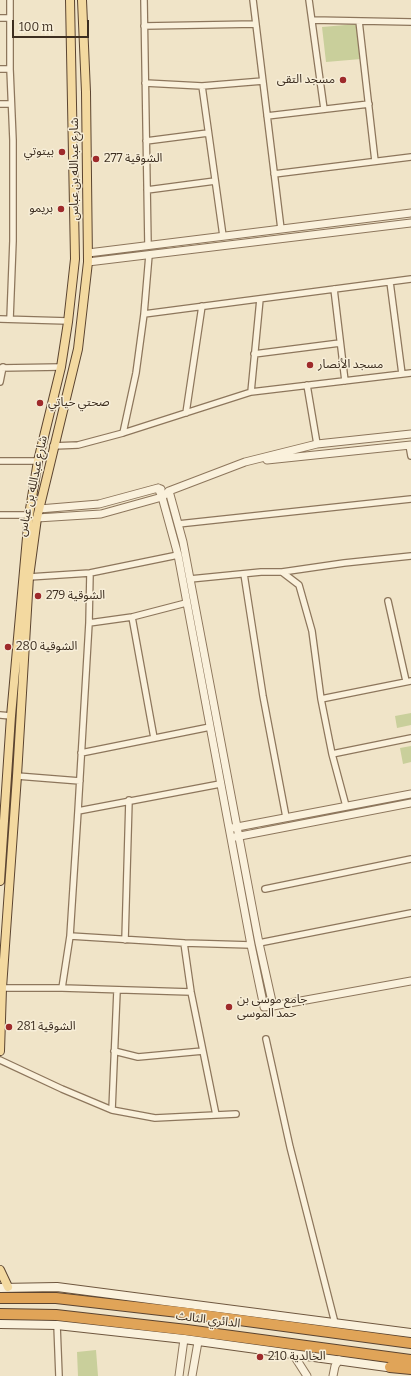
<!DOCTYPE html>
<html>
<head>
<meta charset="utf-8">
<style>
	body { margin:0 }
	#map { position:relative; width:411px; height:1376px; overflow:hidden; background:#f0e4c8; font-family:Bitter,serif }
	canvas { display:block }
	.scale { position:absolute; left:12px; top:20px; width:77px; height:18px; box-sizing:border-box; border:2px solid #3d2e20; border-top:0; padding-left:5px; font-size:12px; line-height:14px; white-space:nowrap; color:#3d2e20; -webkit-text-stroke:3px #f7eed8; paint-order:stroke }
</style>
</head>
<body>
<div id="map">
<canvas width="411" height="1376"></canvas>
<div class="scale">100 m</div>
</div>
<script>
const ctx = document.querySelector('canvas').getContext('2d');
ctx.lineJoin = 'round';
function paint(path, color) {
  ctx.fillStyle = color;
  ctx.fill(path, 'evenodd');
}
function stroke(path, color, width, dash) {
  ctx.strokeStyle = color;
  ctx.lineWidth = width;
  ctx.lineCap = dash ? 'butt' : 'round';
  ctx.setLineDash(dash || []);
  ctx.stroke(path);
}
function label(font, color, halo, rows, align = 'center') {
  ctx.font = font + ' Bitter,"Noto Sans Arabic",serif';
  ctx.lineWidth = 3;
  ctx.setLineDash([]);
  ctx.textBaseline = 'middle';
  ctx.strokeStyle = halo;
  ctx.fillStyle = color;
  for (const [text, x, y, turn = 0] of rows) {
    ctx.save();
    ctx.translate(x, y);
    ctx.rotate((+turn || 0) * Math.PI / 180);
    ctx.textAlign = isNaN(turn) ? turn : align;
    if (halo) ctx.strokeText(text, 0, 0);
    ctx.fillText(text, 0, 0);
    ctx.restore();
  }
}
paint(new Path2D(`
	M357,24L361,59L326,62L322,27Z
	M411,713V725L397,728L395,716Z
	M411,746V762L403,764L400,748Z
	M96,1350L98,1376H78L77,1352Z`), '#c9cf9b');
const minor = new Path2D(`
	M144,0L148,245
	M253,0L281,229
	M309,0L324,109
	M0,18H10
	M312,20L411,22
	M359,21L375,161
	M144,26L256,24
	M0,69H10
	M145,83L202,86L263,81
	M202,86L223,236
	M0,104H11
	M267,116L369,104
	M146,141L208,133
	M274,174L411,157
	M147,190L215,181
	M390,282L402,374
	M334,289L345,381
	M144,314L411,279
	M0,319L68,321
	M10,319L13,241V140L10,69V0
	M254,354L340,343
	M0,368L61,367
	M0,382L3,367
	M307,385L317,444
	M251,392L260,299
	M186,413L202,306
	M123,433L136,373L144,314L149,255
	M409,445L411,456
	M53,446L78,445L123,433L251,392L411,373
	M0,461H38
	M0,515H29
	M178,524L411,499
	M282,572L344,563L411,556
	M244,574L263,696L286,817
	M29,577L90,573L178,555
	M190,579L261,572H282L299,585L312,631L321,699L332,754L346,806
	M388,601L406,681
	M132,617L154,738
	M89,623L132,617L186,603
	M321,699L411,681
	M0,715L11,716
	M81,753L210,727
	M332,754L411,738
	M17,776L80,781
	M78,811L220,784
	M265,889L411,859
	M70,936L184,943L251,945
	M125,940L129,800
	M184,943L191,992L216,1115
	M259,943L411,913
	M2,988H62L191,992
	M62,988L70,936L78,811L89,623L90,573
	M117,991L112,1110L155,1118L236,1114
	M266,1039L290,1147L335,1323
	M114,1051L138,1057L203,1051
	M0,1060L62,1089L112,1110
	M57,1325L59,1376`);
const tertiary = new Path2D(`
	M88,253L411,213
	M88,262L411,223
	M267,460L411,445
	M158,488L162,497L178,555L251,945L264,1007L273,1006L411,981
	M169,491L183,542L259,943L273,1006
	M39,509L99,504L158,488L161,489
	M37,518L101,514L162,497L169,491L245,462L317,444L411,434
	M232,828L411,794
	M235,837L411,803
	M293,1354L307,1376
	M179,1376L184,1339
	M192,1376L198,1342
	M333,1376L335,1366L339,1360`);
const secondary = new Path2D(`
	M0,1288L57,1287L411,1333
	M0,1324L57,1325L184,1339L394,1368`);
const primary = new Path2D(`
	M0,881L11,716L29,515L38,461L61,367L68,322L75,259L70,0
	M0,1051L2,988L17,776L29,577L37,518L78,349L88,262L86,92L82,0
	M0,1270L8,1287`);
const motorway = new Path2D(`
	M0,1298H56L187,1313L411,1343
	M0,1314L56,1315L187,1330L411,1360
	M390,1367L411,1369`);
stroke(minor, '#8d765c', 8);
stroke(tertiary, '#8d765c', 9);
stroke(secondary, '#6f573f', 10);
stroke(primary, '#5b4430', 10);
stroke(motorway, '#5b4430', 12);
stroke(minor, '#faf1dc', 5.5);
stroke(tertiary, '#faf1dc', 7);
stroke(secondary, '#faf1dc', 8);
stroke(primary, '#f3d9a0', 8);
stroke(motorway, '#e0a458', 10);
for (const [x, y, r, color] of [
	[343,80,4,"#9e2a2b"],
	[62,152,4,"#9e2a2b"],
	[96,159,4,"#9e2a2b"],
	[61,209,4,"#9e2a2b"],
	[310,365,4,"#9e2a2b"],
	[40,403,4,"#9e2a2b"],
	[38,596,4,"#9e2a2b"],
	[8,647,4,"#9e2a2b"],
	[229,1007,4,"#9e2a2b"],
	[9,1027,4,"#9e2a2b"],
	[260,1357,4,"#9e2a2b"]
]) {
  const dot = new Path2D();
  dot.arc(x, y, r, 0, 2 * Math.PI);
  ctx.fillStyle = color;
  ctx.fill(dot);
  stroke(dot, '#f7eed8', 1.5);
}
label('12px', '#3d2e20', '#f7eed8', [
	["مسجد التقى",335,80,"right"],
	["بيتوتي",54,152,"right"],
	["الشوقية 277",104,159],
	["بريمو",53,209,"right"],
	["مسجد الأنصار",318,365],
	["صحتي حياتي",48,403],
	["الشوقية 279",46,596],
	["الشوقية 280",16,647],
	["جامع موسى بن",237,1000],
	["حمد الموسى",237,1014],
	["الشوقية 281",17,1027],
	["الخالدية 210",268,1357]
], 'left');
label('12px', '#3d2e20', '#f7eed8', [
	["شارع عبدالله بن عباس",75,169,-90],
	["شارع عبدالله بن عباس",33,486,-78],
	["الدائري الثالث",208,1320,7]
]);
</script>
</body>
</html>
